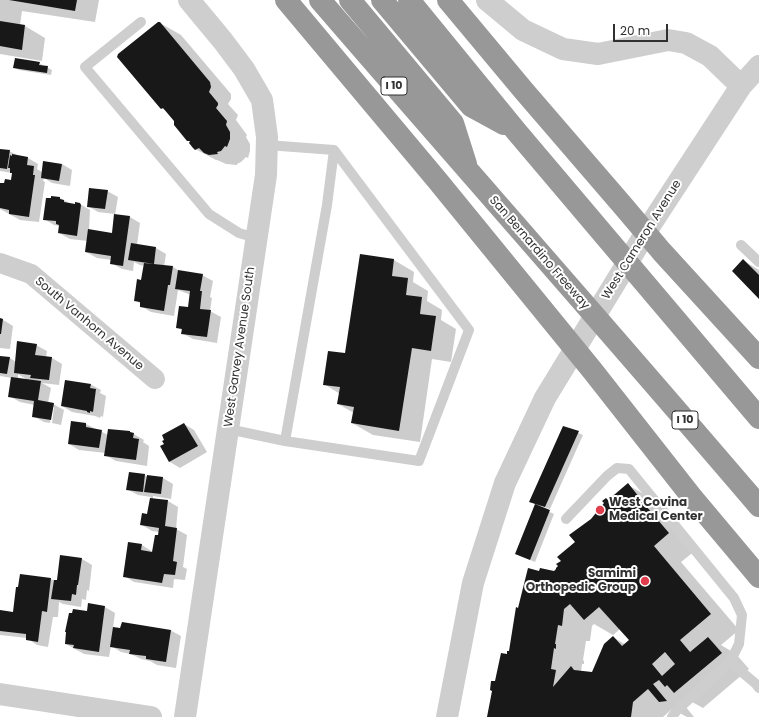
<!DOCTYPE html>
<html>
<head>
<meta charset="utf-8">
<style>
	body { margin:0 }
	#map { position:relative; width:759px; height:717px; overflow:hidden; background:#fff; font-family:Poppins,sans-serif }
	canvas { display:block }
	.scale { position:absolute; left:613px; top:24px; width:55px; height:18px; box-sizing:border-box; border:2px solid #313131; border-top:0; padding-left:5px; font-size:12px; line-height:14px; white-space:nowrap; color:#313131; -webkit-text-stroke:3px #fff; paint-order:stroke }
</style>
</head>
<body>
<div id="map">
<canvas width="759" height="717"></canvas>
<div class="scale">20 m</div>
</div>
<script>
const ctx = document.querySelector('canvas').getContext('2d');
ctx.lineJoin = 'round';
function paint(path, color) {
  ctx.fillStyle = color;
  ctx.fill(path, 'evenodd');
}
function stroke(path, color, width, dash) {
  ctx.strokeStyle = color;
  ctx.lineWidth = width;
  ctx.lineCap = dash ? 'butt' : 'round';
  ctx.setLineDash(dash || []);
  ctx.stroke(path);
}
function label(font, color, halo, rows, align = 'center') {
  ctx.font = font + ' Poppins,sans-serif';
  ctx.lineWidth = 4;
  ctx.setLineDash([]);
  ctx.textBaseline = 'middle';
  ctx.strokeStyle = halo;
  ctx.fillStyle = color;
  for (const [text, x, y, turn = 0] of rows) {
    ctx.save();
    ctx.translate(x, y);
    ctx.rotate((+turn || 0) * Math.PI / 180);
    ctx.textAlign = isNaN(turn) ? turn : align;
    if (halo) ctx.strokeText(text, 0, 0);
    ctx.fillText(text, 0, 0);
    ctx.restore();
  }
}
paint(new Path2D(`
	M0,0H99L95,22L22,11L20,25L25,26L45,38L42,61L0,54Z
	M160,23L181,35L231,94V99L228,104L238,115L236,120L247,135L246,137L250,144V151L248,158L246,157L241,162L237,164V165L226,164L217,160H216L195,149L191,142L188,140L175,120L168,112L160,107Z
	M39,63L44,66L52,70L51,75L19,70L15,68Z
	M0,150L9,151L19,156L28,158L38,164L37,169L42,172L62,164L72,170L70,186L52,183L44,178L43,181L45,182L39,222L20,220L0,209V186L12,181L13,173L0,171Z
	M107,191L118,197L115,215L130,217L140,223L137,245L156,248L166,254L164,267H173L180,271L202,275L213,281L210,297L212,298L210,311L221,317L217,343L193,339L182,333L183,331L177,327L189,308L191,295L178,290L174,316L151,312L141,306V304L135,300L142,281L145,266L140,265L134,262L133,271L122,269L111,263L112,260L97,258L86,252L88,241L70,239L59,233L60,226L54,225L44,219L52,197L60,198L71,204H80L90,210L89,230L112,234L115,214L98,212L88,206Z
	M361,256L394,260L414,272L413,282L428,291L427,301L442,310L441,320L456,329L451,362L432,359L420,442L373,435L352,423L354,413L338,404L340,394L324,384L346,354Z
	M744,261L759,270V297Z
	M0,318L13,326L10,349L0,348Z
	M36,345L47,351L46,357L52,358L62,364L59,385L42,383L51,388L48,403L53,404L64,410L61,425L52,423L54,407H52L50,423L44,422L33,416L35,405L20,402L9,396L12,378L0,376V357L10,358L16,362ZM18,374L29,381L18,379Z
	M90,384L101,390L100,393L106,396L103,417L101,416L100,418L95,416L72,412L62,406Z
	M72,422L86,424L108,435L109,430L130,432L144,440L143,442L149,446L147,466L116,461L105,455L106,453L79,450L69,444Z
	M184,424L194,430L207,452L180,468L170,462L162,446L165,445Z
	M564,427L583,435L550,509L541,506V508L554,514L535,562L521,556L536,505L531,501Z
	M145,475L147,477L163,478L173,484L171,499L153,496V499L168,501L178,507L176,529L187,535L183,567L187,569L185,580L174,579L173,588L134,582L124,576L142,545L153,552L159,536V532L152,531L142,525L148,515L151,497L138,495L127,489Z
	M628,485L656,501L696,550L681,562L739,630L721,645L736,654L749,669L703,708L685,698L681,701L694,717H687L672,709L663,717H488L507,655L510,652L518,609L540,572H554L591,520L609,501ZM594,624L613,635L620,629L630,641L626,645L613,637L592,673L581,672L582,664H584V661L583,660L586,641H590L592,626Z
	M61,557L82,559L92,565L89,591L87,590L86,600L82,599L81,607L63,604L59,602L58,617H53L48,647L37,645L27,638L0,635V611L14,613L50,579L57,581Z
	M89,604L105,607L115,613L113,628L170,630L181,636L176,668L157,665L150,661L141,659L131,654L121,652L111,646L109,657L84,654L66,644L88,612Z`), '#0003');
paint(new Path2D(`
	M9,0H77L75,11Z
	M0,21L25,25L22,50L0,46Z
	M158,22H160L210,82L211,87L209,92L218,103V105L216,108L227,121L226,125L230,132V139L227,147L225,146L221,151L217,152L218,154L209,155L204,153L199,148L195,150L193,148L189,143L190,141H187L174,125V121L163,108L161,109L160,108L117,57L118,54Z
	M15,58L40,62L39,65L48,66L47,73L13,68Z
	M0,149L10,150L7,169L0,168Z
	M12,154L28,157L27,165L34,166L33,175H35L29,217L9,214V210L0,208V183H4L5,179L11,180L12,173H10V168H8L10,155L12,156Z
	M43,161L62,164L59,181L41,178Z
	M89,188L108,190L105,209L87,207Z
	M51,196L60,197V199L64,200V202L75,204V202L80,203L81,205L77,236L58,233L59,225L56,224V221L43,220L46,198H51Z
	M114,214L130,216L123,266L110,264L111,256L85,252L88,229L112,233Z
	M131,243L156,247L154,264L128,260Z
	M360,254L394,259L392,276L408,278L406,295L422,297L420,314L436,316L431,351L412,348L399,431L351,423L354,407L337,404L340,387L323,385L328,351L345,353Z
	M743,259L759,275V299L732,271Z
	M144,263L173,266L170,285H168L164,311L140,307V302L134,301L137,279L141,280Z
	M178,270L203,274L200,291H202L200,309L211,310L207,337L181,334L182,329L176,328L179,306L188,307L190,291L175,289Z
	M0,318L3,319L1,334H0Z
	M17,341L37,344L35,355L52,357L49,380L30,378L31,375L14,373Z
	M0,356L10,357L7,374L0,373Z
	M11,377L41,381L38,400L54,403L51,420L32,417L34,401L8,397Z
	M65,380L91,384L90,388L96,389L93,412L90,411V413L87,412V411L61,406Z
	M71,421L86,423V427L102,430L99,448L68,444Z
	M184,423L198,446L169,462L160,446L164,444L162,441L164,440L162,435Z
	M563,426L579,431L545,507L529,502Z
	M108,429L130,431V432L134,433L133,438L139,439L136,460L104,456Z
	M129,472L145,474L143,492L126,490Z
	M147,475L163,477L161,494L144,492Z
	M628,483L643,502L645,500L647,504L646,506L669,533L654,546L711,614L680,640L690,652L708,637L722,653L674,693L667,685L665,687L659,680L653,684L667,701L659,702L648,689L633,702L631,717H487L492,691L490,690L491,681H495L501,653L507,654V651H509L516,607L518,608L528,568L539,571L540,568L554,571L556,569V568L558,566L556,564L561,561L557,557L575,542L569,535L591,519L604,503L602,501L606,498L608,500ZM570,604L584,620L599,607L629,640L622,646L613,636L604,644L592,672L574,670L571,666L553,687L556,670L551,669L554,648L556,649V644H555L558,625L562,626L564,609ZM665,652L675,664L662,676L652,664Z
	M150,498L168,500L165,526L177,528L173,561L177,562L175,575L164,574L162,583L123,577L128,542L142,544L141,550L152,552L155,535H158L159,528L140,525L142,513L147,514Z
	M535,504L550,510L530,560L515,554Z
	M60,555L82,558L78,585H77L76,595L72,594L71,601L51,599L54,580H57Z
	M20,574L51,578L47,612L42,611L38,642L26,640V634L0,631V610L13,612L16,587H18Z
	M88,603L105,606L99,652L73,648L74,645L65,644L66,632H65L69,613H72L73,609L87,611Z
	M122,622L171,630L166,662L146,659V656L129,654L130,650L110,647L113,627L120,628Z`), '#181818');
stroke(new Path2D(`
	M141,22L85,67L209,214L239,233L256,238
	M267,145L334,150L327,205L285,441L419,461L469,330L334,150
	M741,245L759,262
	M228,429L285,441
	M566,519L607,476L617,468L629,469L734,598L742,615L739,644L730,662L677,710L672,717
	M730,662L756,684L759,688`), '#cecece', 10);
stroke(new Path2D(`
	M0,263L31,274L155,379`), '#cecece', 20);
stroke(new Path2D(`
	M487,0L523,30L563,49L598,54L668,40L686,43L710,56L741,86
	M0,694L151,717
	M185,717L266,175L267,137L262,100L244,69L223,41L189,0
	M447,717L473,583L505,483L545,398L651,224L741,86L759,66`), '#cecece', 22);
stroke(new Path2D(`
	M286,0L437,180L592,370L691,496L759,577
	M320,0C466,169 614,336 759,506
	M350,0L453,123L466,164
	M382,0L471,106L504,124
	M409,0L516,131L759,418
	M448,0L524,91L624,207L662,252L759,358`), '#989898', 22);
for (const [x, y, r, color] of [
	[600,510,5,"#e03c4b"],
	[645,581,5,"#e03c4b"]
]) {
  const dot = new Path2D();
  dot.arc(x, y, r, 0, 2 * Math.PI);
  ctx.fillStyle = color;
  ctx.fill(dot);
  stroke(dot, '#fff', 1.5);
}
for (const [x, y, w] of [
	[394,86,26],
	[685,420,26]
]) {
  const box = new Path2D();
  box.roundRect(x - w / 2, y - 9, w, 18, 3);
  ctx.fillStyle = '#fff';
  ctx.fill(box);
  stroke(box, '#313131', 1);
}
label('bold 11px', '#313131', null, [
	["I 10",394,86],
	["I 10",685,420]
]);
label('12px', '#313131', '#fff', [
	["West Cameron Avenue",642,240,-58],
	["San Bernardino Freeway",539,253,49],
	["South Vanhorn Avenue",89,324,40],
	["West Garvey Avenue South",240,347,-82]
]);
label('bold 12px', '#313131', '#fff', [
	["West Covina",609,503],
	["Medical Center",609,517],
	["Samimi",636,574,"right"],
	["Orthopedic Group",636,588,"right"]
], 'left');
</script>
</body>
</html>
